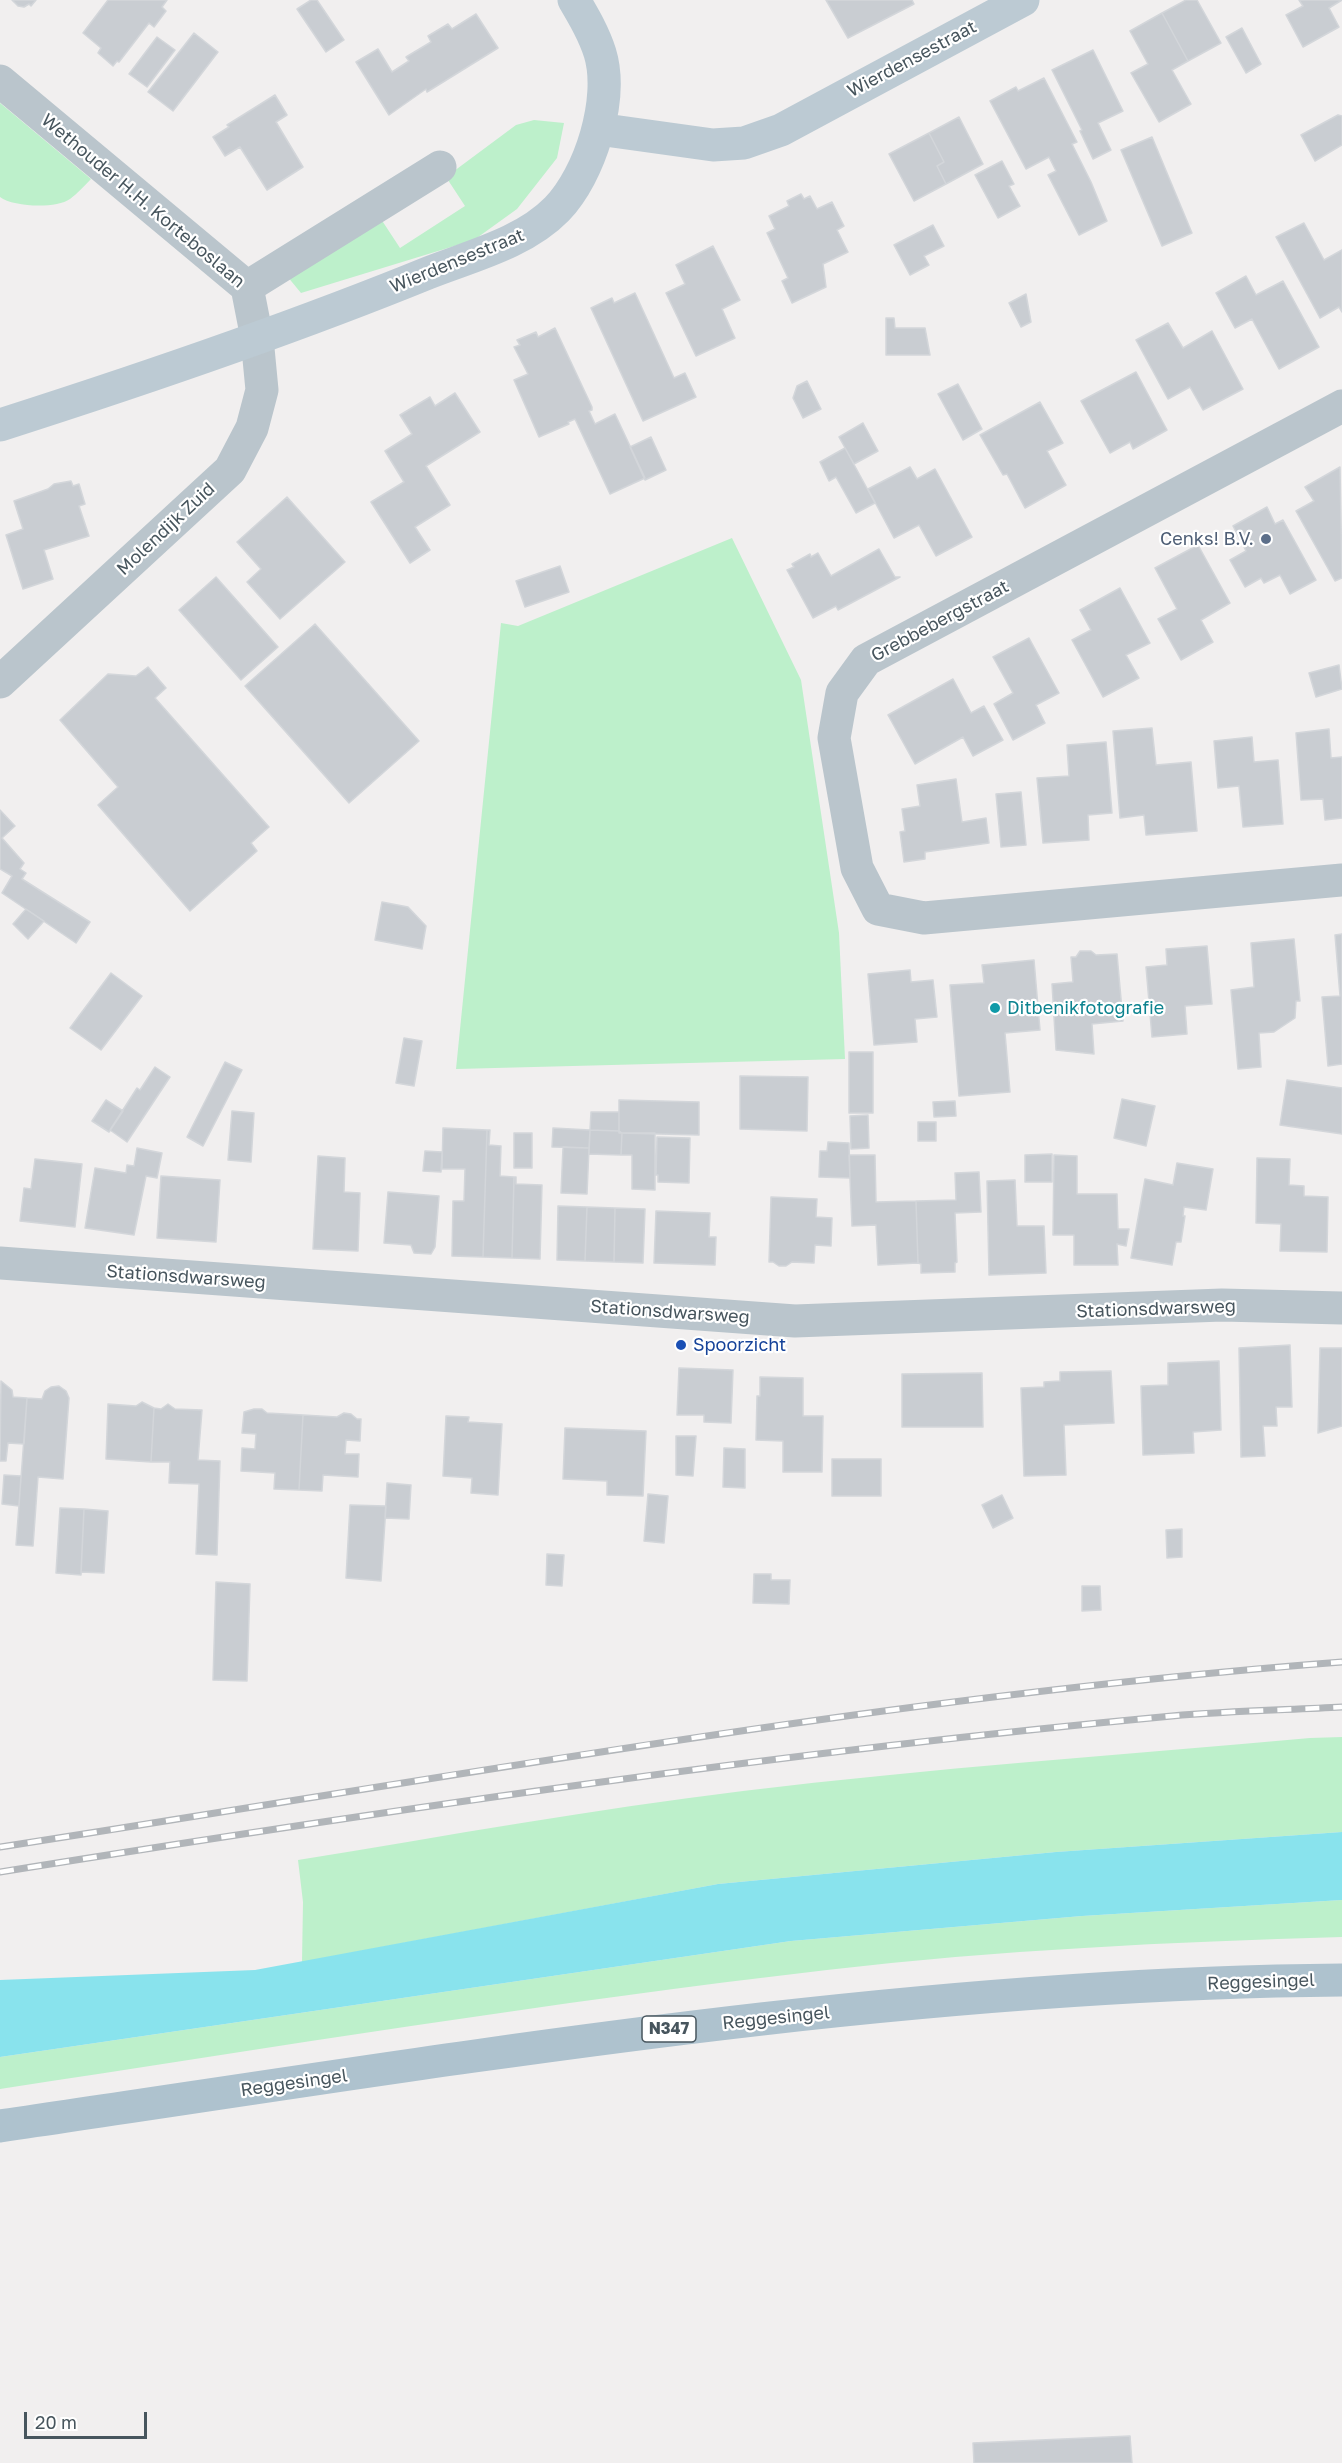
<!DOCTYPE html>
<html>
<head>
<meta charset="utf-8">
<style>
	body { margin:0 }
	#map { position:relative; width:1342px; height:2463px; overflow:hidden; background:#f1efef; font-family:"Golos Text",sans-serif }
	canvas { display:block }
	.scale { position:absolute; left:24px; top:2412px; width:123px; height:27px; box-sizing:border-box; border:3px solid #47555d; border-top:0; padding-left:8px; font-size:18px; line-height:21px; white-space:nowrap; color:#47555d; -webkit-text-stroke:4px #fff; paint-order:stroke }
</style>
</head>
<body>
<div id="map">
<canvas width="1342" height="2463"></canvas>
<div class="scale">20 m</div>
</div>
<script>
const ctx = document.querySelector('canvas').getContext('2d');
ctx.lineJoin = 'round';
function paint(path, color) {
  ctx.fillStyle = color;
  ctx.fill(path, 'evenodd');
}
function stroke(path, color, width, dash) {
  ctx.strokeStyle = color;
  ctx.lineWidth = width;
  ctx.lineCap = dash ? 'butt' : 'round';
  ctx.setLineDash(dash || []);
  ctx.stroke(path);
}
function label(font, color, halo, rows, align = 'center') {
  ctx.font = font + ' "Golos Text",sans-serif';
  ctx.lineWidth = 4.5;
  ctx.setLineDash([]);
  ctx.textBaseline = 'middle';
  ctx.strokeStyle = halo;
  ctx.fillStyle = color;
  for (const [text, x, y, turn = 0] of rows) {
    ctx.save();
    ctx.translate(x, y);
    ctx.rotate((+turn || 0) * Math.PI / 180);
    ctx.textAlign = isNaN(turn) ? turn : align;
    if (halo) ctx.strokeText(text, 0, 0);
    ctx.fillText(text, 0, 0);
    ctx.restore();
  }
}
paint(new Path2D(`
	M0,103L91,179C84,186 77,194 70,199C56,209 13,207 0,197Z
	M534,120L564,123L557,158L517,209L474,240L301,293L287,276L381,219L400,248L465,206L446,177L516,125Z
	M732,538L801,680L839,933L845,1059L456,1069L501,623L518,626Z
	M1342,1737V1832L1056,1852L718,1884L302,1962L303,1902L298,1860C446,1836 594,1809 743,1791C932,1768 1121,1755 1310,1738Z
	M1342,1900V1937C1170,1942 998,1950 827,1970C550,2002 275,2047 0,2089V2057L791,1941L1082,1916Z`), '#bdf0cb');
paint(new Path2D(`
	M1342,1832V1900L1082,1916L791,1941L0,2057V1980L255,1970L718,1884L1056,1852Z`), '#89e3ed');
const building = new Path2D(`
	M12,0H36L31,6L29,4L24,7L18,6Z
	M108,0H167L162,7L166,11L154,27L149,23L119,62L117,61L113,66L98,53L101,48L83,33Z
	M311,0H317L344,40L326,52L297,9Z
	M826,0H912L914,4L848,38Z
	M1186,0H1197L1221,43L1188,61L1162,13Z
	M1299,0H1342L1329,8L1339,27L1303,47L1286,15L1303,6Z
	M1162,13L1188,61L1172,70L1191,104L1159,122L1131,73L1148,64L1130,31Z
	M476,14L498,48L427,92L426,89L389,115L356,62L378,49L392,72L409,61L406,57L431,42L428,36L448,24L452,29Z
	M1242,28L1261,64L1246,73L1226,37Z
	M194,33L218,52L173,111L148,92Z
	M157,37L175,50L147,87L129,74Z
	M1093,50L1123,111L1098,123L1111,150L1093,159L1080,131L1082,130L1052,70Z
	M1044,78L1077,142L1072,144L1091,182L1107,221L1079,235L1048,175L1056,171L1049,157L1026,169L990,101L1016,87L1018,91Z
	M275,95L287,115L276,122L303,167L267,190L240,147L225,156L213,137L229,127L227,125Z
	M1338,115L1342,116V145L1315,161L1301,135Z
	M959,117L983,164L946,184L937,166L944,162L929,133Z
	M929,133L944,162L937,166L946,184L914,201L889,154Z
	M1152,137L1192,233L1162,246L1121,150Z
	M1002,161L1014,184L1009,186L1020,206L998,218L975,175Z
	M801,194L804,199L810,196L817,209L832,202L844,226L837,230L848,252L823,264L826,287L792,303L782,281L788,278L767,233L775,229L769,216L789,206L787,201Z
	M1304,223L1324,260L1342,250V312L1339,307L1320,318L1276,237Z
	M933,225L944,246L924,256L929,265L910,275L894,245Z
	M713,246L740,300L722,309L735,338L696,356L666,293L685,284L676,265Z
	M1246,276L1256,295L1283,281L1319,347L1279,369L1252,319L1235,328L1216,293Z
	M635,293L674,378L685,373L696,397L643,421L591,308L612,298L614,303Z
	M1026,294L1031,322L1021,327L1009,303Z
	M886,318H894L895,328H925L930,355H886Z
	M1168,323L1183,348L1212,331L1243,389L1203,410L1190,387L1168,399L1136,340Z
	M555,328L592,407V410L589,411L595,424L615,414L645,478L610,494L575,419L568,422L569,424L539,437L514,380L528,374L514,347L520,345L517,340L536,332L538,337Z
	M1136,372L1167,430L1133,449L1130,442L1110,453L1081,401Z
	M807,381L821,409L803,418L793,398L797,386Z
	M958,384L982,429L963,440L938,394Z
	M455,393L480,432L426,466L450,505L415,527L430,550L410,563L371,502L404,482L385,451L412,434L400,415L430,397L435,406Z
	M1040,402L1063,443L1047,451L1066,485L1025,508L1007,474L1003,475L980,435Z
	M863,423L878,451L854,464L839,437Z
	M651,437L666,470L645,480L630,447Z
	M845,448L875,503L856,513L836,477L829,481L820,462Z
	M910,467L917,479L935,469L972,537L936,556L919,525L894,538L868,489Z
	M1340,467L1342,578L1335,581L1296,511L1314,501L1305,487Z
	M71,481L73,486L79,484L85,504L79,506L89,536L44,550L53,579L23,589L6,535L23,529L14,501L48,489L54,484Z
	M287,497L345,562L280,619L247,582L261,569L237,542Z
	M1267,507L1275,524L1283,520L1316,580L1290,594L1280,575L1264,583L1261,578L1245,587L1230,560L1246,551L1233,526Z
	M1198,545L1230,603L1201,620L1213,642L1181,660L1158,619L1177,609L1155,568Z
	M879,549L895,577H900L838,610L836,606L813,618L787,570L794,567L792,564L810,554L811,557L818,553L831,576Z
	M560,566L569,592L525,607L516,581Z
	M216,577L278,647L241,680L179,610Z
	M1120,588L1150,643L1126,655L1139,678L1103,697L1072,640L1091,630L1080,610Z
	M315,624L419,741L349,803L245,686Z
	M1029,638L1059,693L1036,705L1045,723L1013,740L994,704L1013,693L993,657Z
	M1339,665L1342,689L1316,697L1309,673Z
	M148,667L166,688L155,698L269,827L251,843L257,851L190,911L98,805L118,787L60,720L108,674L136,676Z
	M953,679L971,713L984,706L1003,740L973,756L963,737L915,764L888,715Z
	M1152,728L1156,765L1191,762L1197,831L1146,835L1144,815L1120,818L1113,731Z
	M1329,729L1331,758L1342,757V818L1325,820L1323,799L1301,800L1296,733Z
	M1252,737L1254,762L1278,760L1283,824L1243,827L1239,786L1218,788L1214,741Z
	M1106,742L1112,813L1088,815L1089,840L1043,843L1037,778L1069,776L1067,745Z
	M956,779L962,822L986,818L989,843L925,852V859L904,862L900,832L905,831L902,809L920,806L917,785Z
	M1021,792L1026,845L1001,847L996,794Z
	M0,810L15,826L2,838L24,863L20,869L26,873L22,879L90,922L76,943L2,893L12,876L0,869Z
	M382,902L408,907L426,926L422,949L375,940Z
	M26,909L44,921L28,939L13,924Z
	M1342,934V1064L1328,1066L1322,997L1340,996L1335,935Z
	M1294,939L1300,1001H1296L1295,1018L1274,1032L1259,1033L1261,1067L1238,1069L1231,990L1254,987L1251,943Z
	M1207,946L1212,1004L1185,1006L1187,1034L1152,1037L1146,967L1167,965L1166,949Z
	M1080,951H1091L1096,955L1117,954L1123,1021L1092,1024L1094,1054L1056,1050L1052,984L1073,982L1071,957H1076Z
	M1034,960L1040,1030L1005,1033L1010,1092L959,1096L950,985L984,983L982,965Z
	M910,970L911,982L933,980L937,1017L915,1019L917,1042L874,1045L868,974Z
	M111,973L142,996L101,1050L70,1028Z
	M404,1038L422,1041L414,1086L396,1083Z
	M849,1052H873V1113H849Z
	M225,1062L242,1070L203,1146L187,1137Z
	M155,1067L170,1077L127,1142L110,1130L137,1088L140,1090Z
	M740,1076L808,1077L807,1131L740,1129Z
	M1287,1080L1342,1088V1134L1280,1125Z
	M1122,1099L1155,1106L1146,1146L1114,1138Z
	M106,1100L123,1111L109,1132L92,1121Z
	M619,1100L699,1102V1135L619,1133Z
	M955,1101L956,1116L934,1117L933,1102Z
	M232,1111L254,1113L251,1162L228,1160Z
	M591,1112H619V1131L590,1130Z
	M868,1115L869,1148L851,1149L850,1116Z
	M918,1122H936V1141H918Z
	M443,1128L487,1130L483,1257L452,1256L453,1201H464L465,1169H442Z
	M553,1128L590,1130L589,1148L552,1147Z
	M487,1130H490L489,1145L501,1146L500,1176L514,1177L512,1258L483,1257Z
	M590,1130L619,1131L622,1133L621,1155L589,1154Z
	M514,1133H532V1168H514Z
	M622,1133H655V1190L632,1189V1155H621Z
	M657,1137L690,1138L689,1183L658,1182V1175H656Z
	M828,1142L849,1143L850,1178L819,1177L820,1151H827Z
	M563,1147L589,1148L587,1194L561,1193Z
	M137,1148L162,1153L157,1178L146,1176L134,1235L85,1228L95,1168L126,1173L127,1165L134,1166Z
	M425,1151L442,1152L441,1172L423,1171Z
	M1052,1154V1182H1025V1155Z
	M849,1155H875L876,1202L916,1201L918,1263L878,1265L876,1225L852,1226Z
	M1054,1155L1077,1156V1194H1117L1118,1229H1129L1126,1246L1117,1244L1118,1265H1074V1235H1053Z
	M318,1156L345,1158L344,1192L360,1193L358,1251L313,1249Z
	M1257,1158L1290,1159L1289,1185L1304,1186V1196L1328,1197L1327,1252L1280,1251L1281,1224L1256,1223Z
	M35,1159L82,1164L75,1227L20,1221L24,1188L31,1189Z
	M1177,1163L1213,1169L1206,1210L1184,1207L1183,1216H1185L1181,1242H1176L1172,1265L1131,1258L1145,1179L1173,1185Z
	M979,1172L981,1212L955,1213L957,1262L955,1263V1272L921,1273V1264L918,1263L916,1201L956,1200L955,1173Z
	M161,1176L220,1180L216,1242L157,1238Z
	M514,1177H516V1184L542,1185L540,1259L512,1258Z
	M1015,1180L1017,1226H1044L1046,1273L989,1275L987,1181Z
	M388,1192L439,1196L435,1247L431,1254L414,1253L411,1245L384,1243Z
	M771,1197L817,1199L816,1217L832,1218L831,1246L815,1245L814,1263L792,1262L786,1266H779L773,1262H769Z
	M558,1206L587,1207L585,1261L557,1260Z
	M587,1207L615,1208L614,1262L585,1261Z
	M615,1208L645,1209L643,1263L614,1262Z
	M656,1211L710,1213L709,1237H716L715,1265L654,1263Z
	M1290,1345L1292,1407H1276L1277,1426H1263L1265,1456L1241,1457L1239,1348Z
	M1320,1348H1342V1426L1318,1433Z
	M1219,1361L1221,1430L1193,1432L1194,1453L1143,1455L1141,1386L1168,1385V1363Z
	M679,1368L733,1370L731,1423L704,1422V1415H677Z
	M1111,1371L1114,1423L1064,1425L1066,1475L1024,1476L1021,1388L1044,1387V1382L1060,1381V1372Z
	M982,1373L983,1427H902V1374Z
	M760,1377L803,1378V1416H823L822,1472H783V1441L756,1440L757,1396H760Z
	M1,1381L12,1390L13,1397L27,1398L24,1444L8,1443L6,1461H0Z
	M59,1386L66,1391L69,1398L63,1479L38,1477L33,1546L16,1545L27,1398L42,1399L45,1391L51,1387Z
	M142,1402L154,1408L151,1462L106,1459L108,1404L136,1406Z
	M168,1404L175,1409L202,1410L198,1460L220,1461L217,1555L196,1554L199,1484L169,1483L170,1462H151L154,1408L161,1409Z
	M254,1409H262L267,1413L303,1415L299,1490L274,1489L275,1473L241,1471L242,1448L255,1449L256,1434L242,1433L244,1412Z
	M344,1413L351,1414L357,1419H361L360,1441L346,1440L345,1454H359L358,1477L323,1475L322,1491L299,1490L303,1415L337,1417Z
	M446,1416L469,1417L468,1422L502,1424L498,1495L471,1493L472,1478L443,1476Z
	M565,1428L646,1431L643,1496L607,1495V1481L563,1479Z
	M676,1436H696L693,1476L676,1475Z
	M724,1448L745,1449V1488L723,1487Z
	M832,1459H881V1496H832Z
	M4,1475L21,1476L19,1506L2,1504Z
	M387,1483L411,1485L409,1519L385,1518Z
	M648,1494L668,1496L664,1543L644,1541Z
	M1002,1495L1013,1518L993,1528L982,1505Z
	M350,1505L386,1506L381,1581L346,1578Z
	M60,1508L84,1509L81,1575L56,1573Z
	M84,1509L108,1511L104,1573L81,1572Z
	M1182,1529V1557L1167,1558L1166,1530Z
	M547,1554L564,1555L562,1586L546,1585Z
	M754,1574H771V1580H790L789,1604L753,1603Z
	M216,1582L250,1584L247,1681L213,1680Z
	M1082,1586H1100L1101,1610L1082,1611Z
	M1130,2436L1132,2463H974L973,2443Z`);
paint(building, '#c9cdd2');
stroke(building, '#d3d6da', 1.5);
stroke(new Path2D(`
	M0,81L247,287L257,338L262,390L252,428L230,470L0,682
	M247,287L440,167
	M1342,406L866,660L842,693L834,738L857,868L878,909L924,918L1342,880
	M0,1263L795,1321L1222,1305L1342,1308`), '#bac5cc', 33);
stroke(new Path2D(`
	M598,129L713,145L744,143L781,130L1023,0
	M0,425C144,379 288,330 428,273C471,256 524,243 557,209C590,175 614,99 600,53C594,34 584,17 574,0`), '#bccad3', 33);
stroke(new Path2D(`
	M0,2126C445,2061 891,1984 1342,1980`), '#aec2ce', 33);
const rail = new Path2D(`
	M0,1847C446,1778 892,1696 1342,1662
	M0,1872C389,1810 780,1752 1172,1716C1229,1711 1286,1710 1342,1707`);
stroke(rail, '#b1b5b9', 7);
stroke(rail, '#fff', 4.5, [14]);
for (const [x, y, r, color] of [
	[1266,539,6,"#5c6f8a"],
	[995,1008,6,"#0f9aa8"],
	[681,1345,6,"#1a4fb4"]
]) {
  const dot = new Path2D();
  dot.arc(x, y, r, 0, 2 * Math.PI);
  ctx.fillStyle = color;
  ctx.fill(dot);
  stroke(dot, '#fff', 2);
}
for (const [x, y, w] of [
	[669,2029,54]
]) {
  const box = new Path2D();
  box.roundRect(x - w / 2, y - 13, w, 26, 4.5);
  ctx.fillStyle = '#fff';
  ctx.fill(box);
  stroke(box, '#47555d', 1.5);
}
label('bold 16px', '#47555d', null, [
	["N347",669,2029]
]);
label('18px', '#47555d', '#fff', [
	["Wierdensestraat",912,59,-28],
	["Wethouder H.H. Korteboslaan",143,201,40],
	["Wierdensestraat",457,261,-22],
	["Molendijk Zuid",166,529,-43],
	["Grebbebergstraat",940,621,-28],
	["Stationsdwarsweg",186,1277,4],
	["Stationsdwarsweg",1156,1309,-2],
	["Stationsdwarsweg",670,1312,4],
	["Reggesingel",1261,1982,-2],
	["Reggesingel",776,2018,-6],
	["Reggesingel",294,2083,-8]
]);
label('18px', '#4e5e75', '#fff', [
	["Cenks! B.V.",1254,539]
], 'right');
label('18px', '#0d838f', '#fff', [
	["Ditbenikfotografie",1007,1008]
], 'left');
label('18px', '#164399', '#fff', [
	["Spoorzicht",693,1345]
], 'left');
</script>
</body>
</html>
